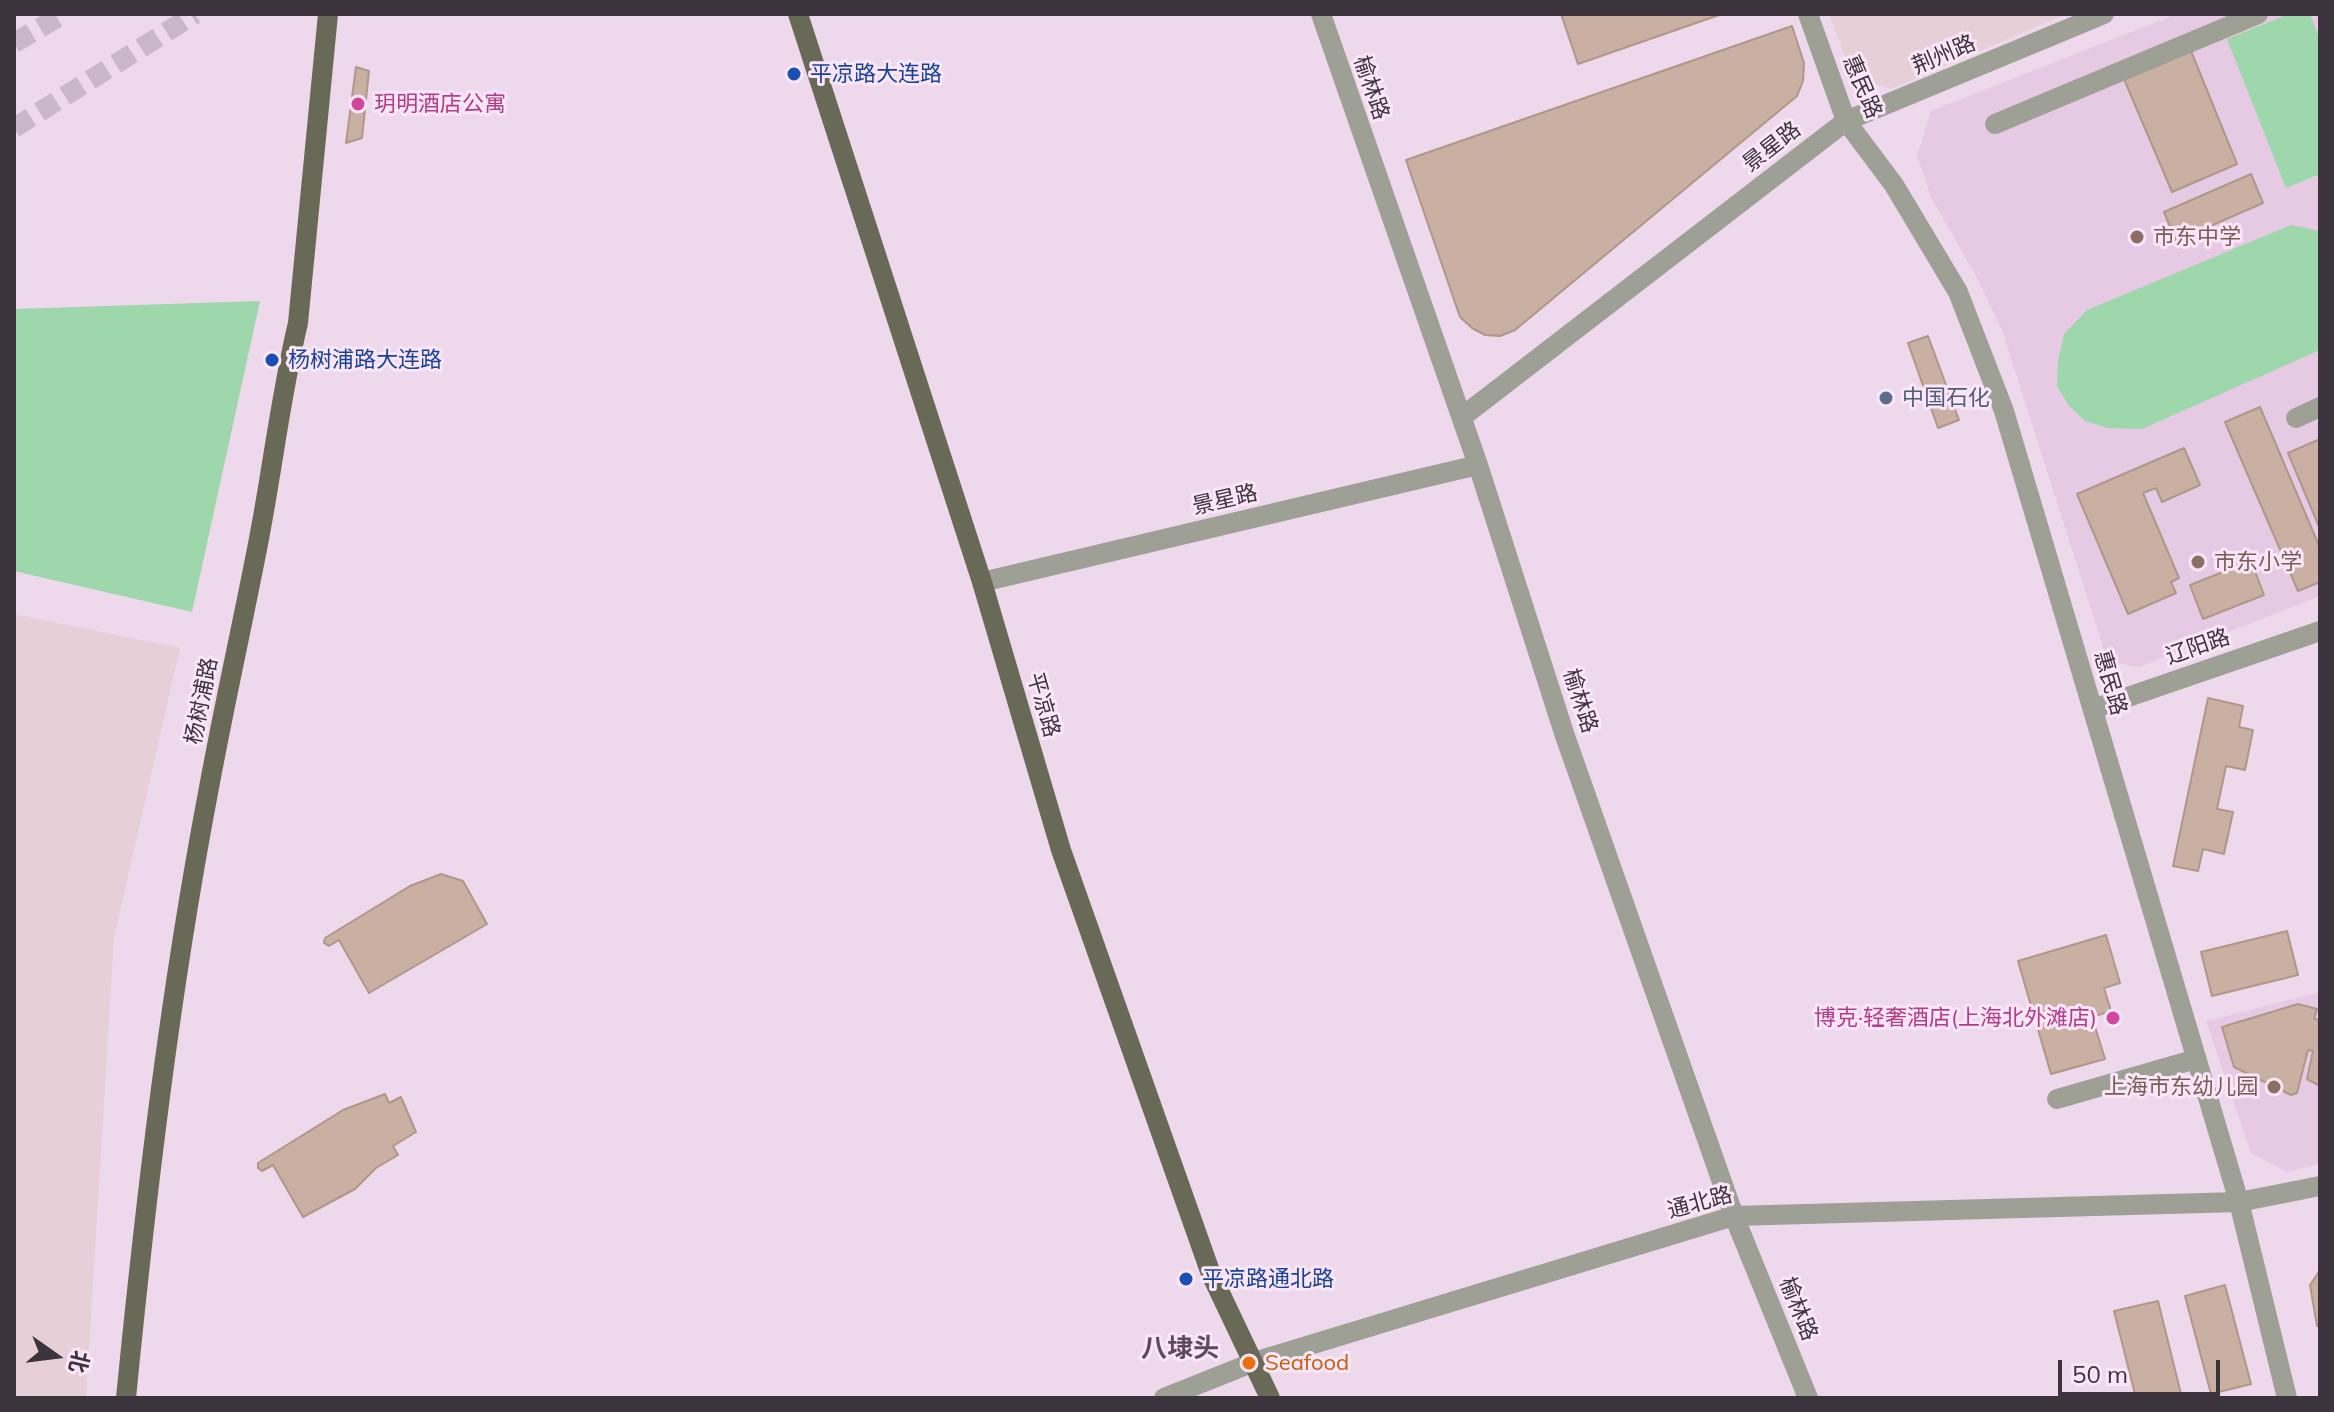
<!DOCTYPE html>
<html>
<head>
<meta charset="utf-8">
<style>
	body { margin:0 }
	#map { position:relative; width:2334px; height:1412px; overflow:hidden; background:#eed8ec; font-family:Mulish,"Noto Sans SC",sans-serif }
	canvas { display:block }
	.frame { position:absolute; inset:0; border:16px solid #3c343c; pointer-events:none }
	.north { position:absolute; left:16px; top:1316px; width:80px; height:80px; -webkit-text-stroke:6px #fbe5f9; paint-order:stroke; rotate:104deg; font-size:22px; font-weight:700; line-height:32px; text-align:center; color:#3c343c }
	.north::after { content:''; display:block; margin:auto; width:28px; height:36px; background:#3c343c; clip-path:polygon(50% 0,100% 100%,50% 72%,0 100%) }
	.scale { position:absolute; left:2058px; top:1360px; width:162px; height:36px; box-sizing:border-box; border:4px solid #3c343c; border-top:0; padding-left:10px; font-size:24px; line-height:28px; white-space:nowrap; color:#3c343c; -webkit-text-stroke:6px #fbe5f9; paint-order:stroke }
</style>
</head>
<body>
<div id="map">
<canvas width="2334" height="1412"></canvas>
<div class="frame"></div>
<div class="north">北</div>
<div class="scale">50 m</div>
</div>
<script>
const ctx = document.querySelector('canvas').getContext('2d');
ctx.lineJoin = 'round';
function paint(path, color) {
  ctx.fillStyle = color;
  ctx.fill(path, 'evenodd');
}
function stroke(path, color, width, dash) {
  ctx.strokeStyle = color;
  ctx.lineWidth = width;
  ctx.lineCap = dash ? 'butt' : 'round';
  ctx.setLineDash(dash || []);
  ctx.stroke(path);
}
function label(font, color, halo, rows, align = 'center') {
  ctx.font = font + ' Mulish,"Noto Sans SC",sans-serif';
  ctx.lineWidth = 6;
  ctx.setLineDash([]);
  ctx.textBaseline = 'middle';
  ctx.strokeStyle = halo;
  ctx.fillStyle = color;
  for (const [text, x, y, turn = 0] of rows) {
    ctx.save();
    ctx.translate(x, y);
    ctx.rotate((+turn || 0) * Math.PI / 180);
    ctx.textAlign = isNaN(turn) ? turn : align;
    if (halo) ctx.strokeText(text, 0, 0);
    ctx.fillText(text, 0, 0);
    ctx.restore();
  }
}
paint(new Path2D(`
	M1829,14H2066L1891,89L1852,76Z
	M14,614L180,648L114,938L86,1398H14Z`), '#e7cfd8');
paint(new Path2D(`
	M2177,14H2320V596L2139,667L2116,663L2104,650L2002,330L1977,278L1931,197L1917,156L1931,111Z
	M2320,992V1164L2287,1172L2251,1153L2206,1021Z`), '#e6cae3');
paint(new Path2D(`
	M2289,14H2310L2320,40V174L2286,188L2227,39Z
	M2291,225L2320,231V350L2142,429L2107,428L2085,421L2069,406L2057,386L2058,360L2064,334L2087,310Z
	M260,301L192,612L14,571V309Z`), '#9fd7ac');
const building = new Path2D(`
	M1561,14H1722L1578,64Z
	M1792,26L1804,63L1803,81L1797,96L1515,330L1500,336L1485,335L1472,328L1460,317L1406,160Z
	M2191,51L2237,164L2172,192L2124,79Z
	M356,67L369,71L362,138L346,143Z
	M2251,174L2263,203L2176,241L2164,212Z
	M1928,336L1959,420L1938,428L1908,343Z
	M2260,407L2320,548V582L2298,591L2225,422Z
	M2320,439V529L2288,453Z
	M2184,448L2200,485L2162,502L2156,488L2143,493L2179,578L2171,582L2176,593L2128,614L2077,494Z
	M2251,561L2264,595L2203,619L2190,585Z
	M2208,698L2243,706L2239,727L2253,730L2245,770L2226,766L2217,809L2233,812L2224,854L2203,849L2198,871L2173,866Z
	M441,874L463,881L487,924L369,993L339,940L329,946L324,943L325,938L410,886Z
	M2287,931L2298,975L2212,996L2201,952Z
	M2106,935L2120,983L2104,988L2111,1011L2092,1017L2105,1059L2051,1074L2018,961Z
	M2298,1004L2317,1009L2314,1019L2320,1020V1086L2307,1079L2313,1051L2308,1050L2297,1093L2291,1095L2234,1067L2222,1027Z
	M385,1094L389,1103L401,1097L416,1132L393,1146L398,1155L376,1168L355,1189L303,1217L273,1165L262,1171L258,1168V1163L343,1110Z
	M2320,1270V1325L2317,1326L2310,1285Z
	M2225,1285L2251,1384L2211,1394L2185,1296Z
	M2158,1301L2182,1398H2136L2114,1311Z`);
paint(building, '#c9b0a3');
stroke(building, '#af9789', 2);
stroke(new Path2D(`
	M14,43L64,14
	M14,128L195,14`), '#cab7c9', 20, [20, 10]);
stroke(new Path2D(`
	M1321,14L1478,465L1565,736L1734,1216L1808,1398
	M1808,14L1846,121L1894,185L1958,292L2004,411L2239,1202L2287,1398
	M1995,124L2258,14
	M1462,417L1846,121L2104,14
	M2296,418L2320,407
	M982,582L1478,465
	M2093,709L2320,631
	M2057,1099L2196,1059
	M1164,1398L1254,1362L1734,1216L2239,1202L2320,1186`), '#9ea095', 20);
stroke(new Path2D(`
	M798,14L982,582L1061,850L1211,1274L1270,1398
	M126,1398C146,1195 170,993 208,793C223,711 241,631 257,549C272,474 280,398 298,323L328,14`), '#686a57', 20);
for (const [x, y, r, color] of [
	[794,74,8,"#1a4fb4"],
	[358,104,8,"#d1479c"],
	[2137,237,8,"#8d6e63"],
	[272,360,8,"#1a4fb4"],
	[1886,398,8,"#5c6f8a"],
	[2198,562,8,"#8d6e63"],
	[2113,1018,8,"#d1479c"],
	[2274,1087,8,"#8d6e63"],
	[1186,1279,8,"#1a4fb4"],
	[1249,1363,8,"#e8710a"]
]) {
  const dot = new Path2D();
  dot.arc(x, y, r, 0, 2 * Math.PI);
  ctx.fillStyle = color;
  ctx.fill(dot);
  stroke(dot, '#fbe5f9', 3);
}
label('22px', '#3c343c', '#fbe5f9', [
	["荆州路",1944,55,-23],
	["惠民路",1862,87,67],
	["榆林路",1371,88,71],
	["景星路",1772,147,-38],
	["景星路",1225,500,-13],
	["辽阳路",2198,647,-19],
	["惠民路",2110,683,74],
	["杨树浦路",202,701,-79],
	["榆林路",1580,701,72],
	["平凉路",1043,705,74],
	["通北路",1700,1203,-15],
	["榆林路",1798,1309,68]
]);
label('22px', '#164399', '#fbe5f9', [
	["平凉路大连路",810,74],
	["杨树浦路大连路",288,360],
	["平凉路通北路",1202,1279]
], 'left');
label('22px', '#b23c85', '#fbe5f9', [
	["玥明酒店公寓",374,104],
	["博克·轻奢酒店(上海北外滩店)",2097,1018,"right"]
], 'left');
label('22px', '#785e54', '#fbe5f9', [
	["市东中学",2153,237],
	["市东小学",2214,562],
	["上海市东幼儿园",2258,1087,"right"]
], 'left');
label('22px', '#4e5e75', '#fbe5f9', [
	["中国石化",1902,398]
], 'left');
label('22px', '#c56008', '#fbe5f9', [
	["Seafood",1265,1363]
], 'left');
label('bold 26px', '#5e4c5c', '#fbe5f9', [
	["八埭头",1180,1349]
]);
</script>
</body>
</html>
